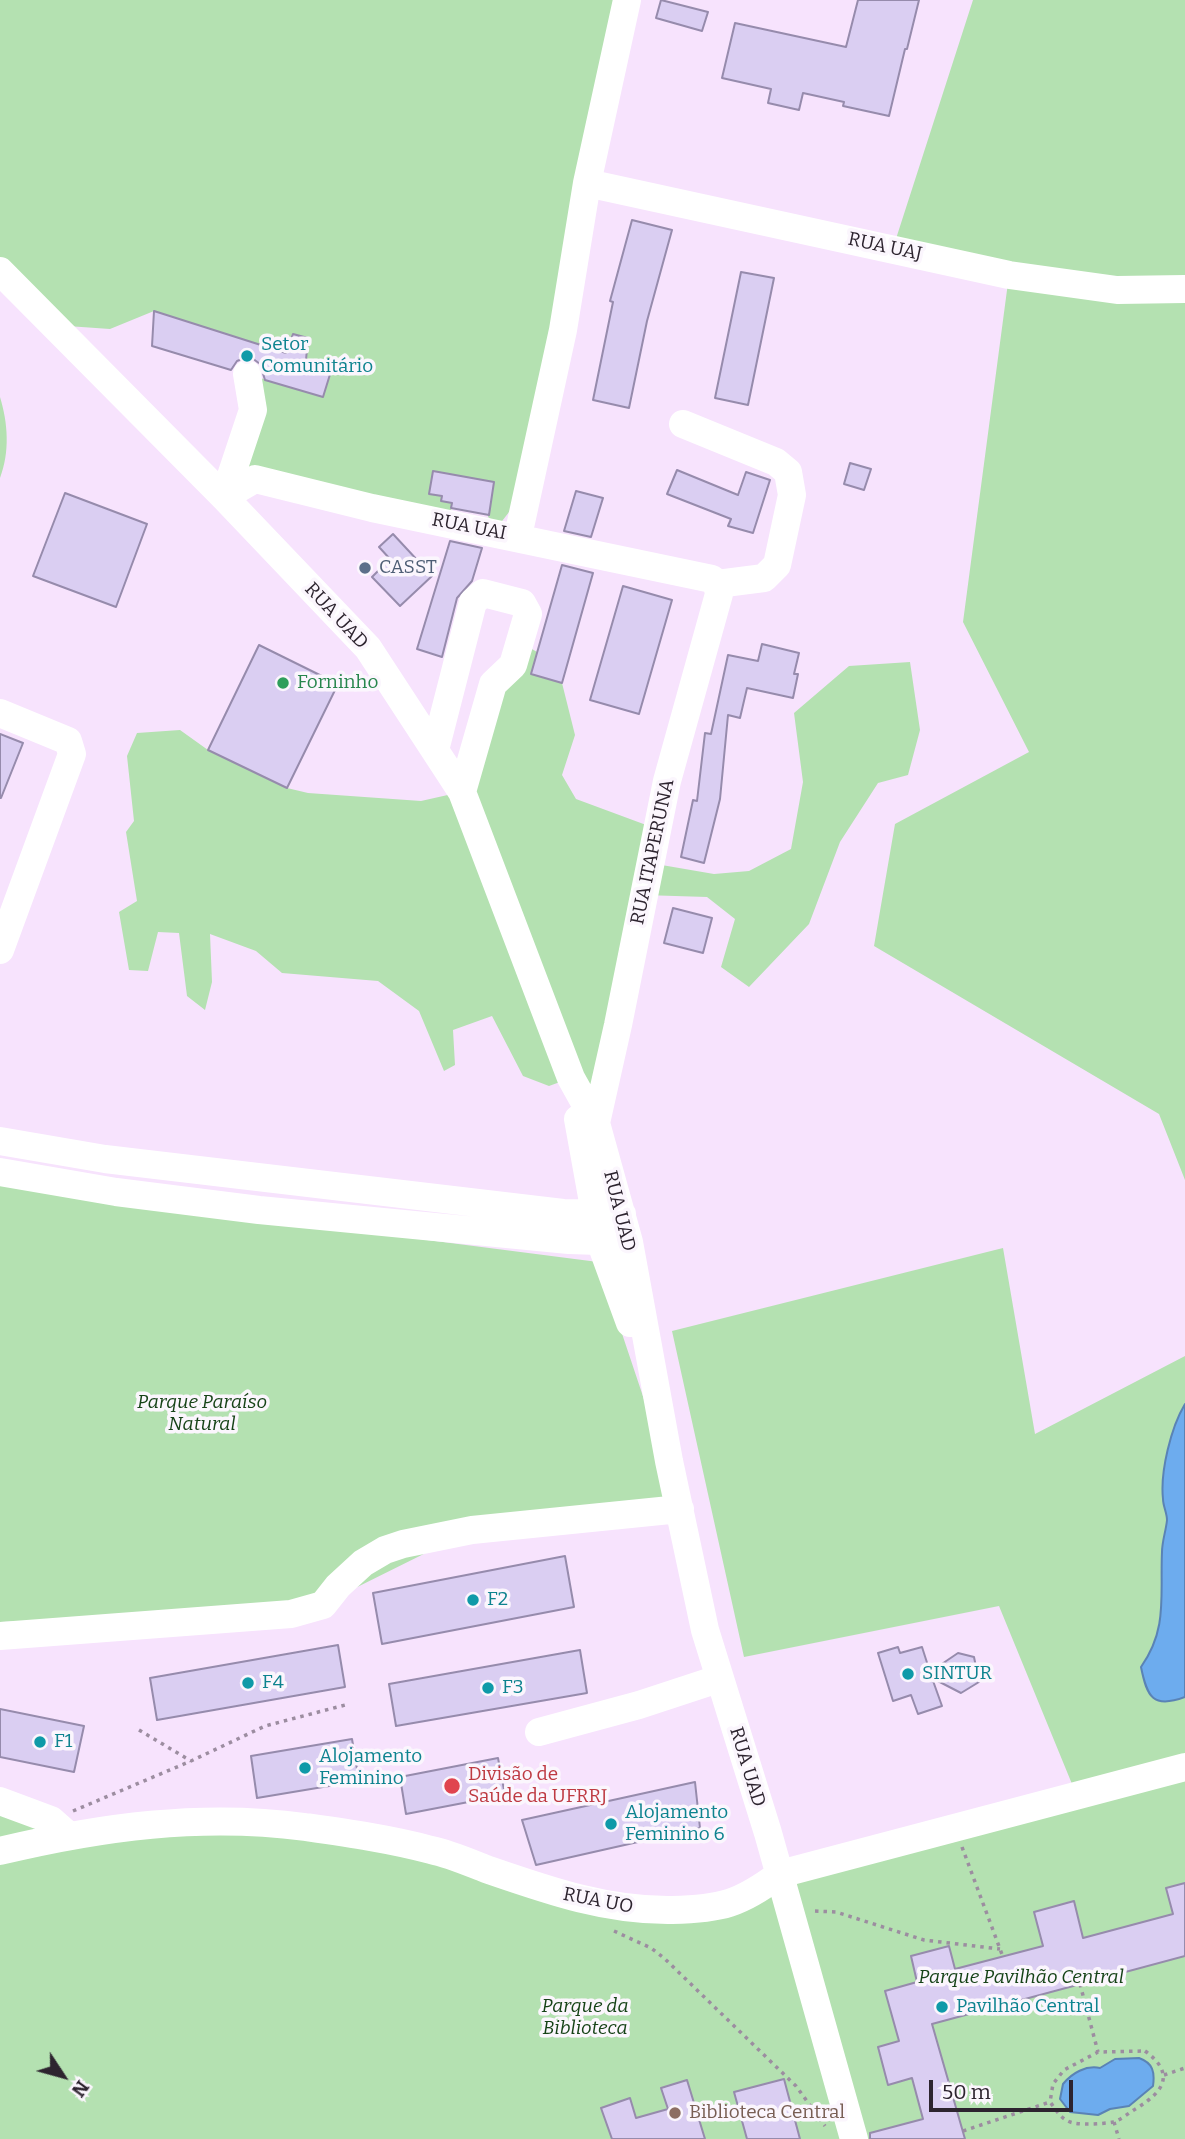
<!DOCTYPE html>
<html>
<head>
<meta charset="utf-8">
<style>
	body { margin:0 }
	#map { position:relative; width:1185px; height:2139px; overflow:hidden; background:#f7e3fd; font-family:Bitter,serif }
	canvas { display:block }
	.north { position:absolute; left:28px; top:2041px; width:70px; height:70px; -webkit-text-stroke:5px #fbf6fd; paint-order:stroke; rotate:126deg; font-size:19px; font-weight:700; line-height:28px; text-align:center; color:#2d242f }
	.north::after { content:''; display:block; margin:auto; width:24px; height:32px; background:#2d242f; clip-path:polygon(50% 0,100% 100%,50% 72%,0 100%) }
	.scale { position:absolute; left:929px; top:2080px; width:144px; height:32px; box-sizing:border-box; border:4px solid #2d242f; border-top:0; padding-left:9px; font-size:21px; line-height:24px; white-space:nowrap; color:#2d242f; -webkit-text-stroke:5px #fbf6fd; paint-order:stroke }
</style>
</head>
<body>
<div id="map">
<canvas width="1185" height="2139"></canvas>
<div class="north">N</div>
<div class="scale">50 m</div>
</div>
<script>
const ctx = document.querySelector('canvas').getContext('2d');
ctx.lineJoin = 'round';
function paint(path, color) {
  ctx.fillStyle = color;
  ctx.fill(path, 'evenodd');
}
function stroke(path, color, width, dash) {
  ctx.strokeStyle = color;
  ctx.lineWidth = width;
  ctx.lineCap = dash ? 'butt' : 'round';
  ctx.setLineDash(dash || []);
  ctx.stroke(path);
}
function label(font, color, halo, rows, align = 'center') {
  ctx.font = font + ' Bitter,serif';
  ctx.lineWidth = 7;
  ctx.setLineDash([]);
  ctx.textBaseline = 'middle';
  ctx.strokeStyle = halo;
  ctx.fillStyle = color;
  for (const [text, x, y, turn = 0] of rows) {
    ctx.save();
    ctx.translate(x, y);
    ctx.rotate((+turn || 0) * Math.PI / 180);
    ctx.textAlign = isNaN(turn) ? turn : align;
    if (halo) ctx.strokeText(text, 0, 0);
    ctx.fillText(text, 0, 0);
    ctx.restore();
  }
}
paint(new Path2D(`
	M0,0H627L516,503L499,525L488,517L494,482L433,472L429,494L442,496V501L452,503L451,511L255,479L224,497L247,374L323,397L331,368L306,360L307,338L293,334L286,353L154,311L110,329L53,325L0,271Z
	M973,0H1185V1180L1159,1114L874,946L895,824L1029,752L963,622L1009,275L893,248Z
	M0,397C8,423 10,452 0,478Z
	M520,642L537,652L531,674L562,683L575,735L562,775L576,799L657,829L650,863L714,874L749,871L791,849L803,782L794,713L849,666L910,662L920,730L908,775L878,783L840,842L809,924L749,987L721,967L735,919L707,897L643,895L596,1123L571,1078L549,1086L523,1076L492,1016L453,1030L455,1065L444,1071L419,1011L378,981L282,973L256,951L210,934L212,982L205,1010L187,996L179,933L158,932L148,971L129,970L119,912L137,901L126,832L134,821L127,756L137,733L180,730L208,750L287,788L308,793L421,801L461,792Z
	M0,1185L598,1262L666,1465L662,1510L472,1530L311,1610L0,1622Z
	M1003,1248L1035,1434L1185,1356V1766L1072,1784L999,1606L744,1657L672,1331Z
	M1185,1767V2139H0V1851L222,1821L432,1850L641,1909L721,1907L780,1874Z
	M0,1811L49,1833L0,1843Z`), '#b4e1b1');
const water = new Path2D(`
	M1185,1404V1697C1153,1709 1147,1697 1141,1667C1168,1629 1160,1596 1162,1552C1162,1541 1166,1531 1167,1520C1167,1513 1163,1506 1163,1499C1160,1472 1171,1427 1185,1404Z
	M1139,2058C1153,2063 1155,2072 1153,2086L1129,2106L1110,2109L1098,2115L1070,2112L1060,2099L1063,2084C1072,2073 1086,2065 1100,2068L1115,2059Z`);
paint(water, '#6dacee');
stroke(water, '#5a83b5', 2);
const building = new Path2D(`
	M661,0L708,12L702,31L656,18Z
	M858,0H919L907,49H905L889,116L843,106L844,102L803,93L799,110L768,103L771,89L722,78L735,23L846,47Z
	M632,220L672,230L647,321L629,408L593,400L613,302L610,301Z
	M741,272L774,278L748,405L715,398Z
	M154,311L286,353L293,334L308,338L306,360L332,368L323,397L265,380L260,364L252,358H245L237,361L231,370L152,346Z
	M850,463L871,469L864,490L844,484Z
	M677,470L738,495L746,472L770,480L753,533L728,526L731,519L667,494Z
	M433,471L494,482L489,515L451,508L452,503L441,501L442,496L429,494Z
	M576,491L603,498L591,537L564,531Z
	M65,493L147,524L116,607L33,576Z
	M393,534L432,576L400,606L372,577L390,559L379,547Z
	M450,541L482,548L472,581L457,598L442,657L417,649Z
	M562,565L593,573L562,683L531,674Z
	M623,586L672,600L639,714L590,700Z
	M762,644L799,653L794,674H798L793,698L747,688L740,718L728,715L720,799L704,863L681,857L693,800L697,801L705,733L711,734L728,655L758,661Z
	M259,645L338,684L287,788L208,750Z
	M0,734L23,743L1,798H0Z
	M673,908L712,918L703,953L664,943Z
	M565,1556L574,1607L382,1644L373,1593Z
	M338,1645L345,1687L157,1720L150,1678Z
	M898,1647L900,1653L922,1647L930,1672L958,1653L974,1657L979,1682L961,1693L932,1678L942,1706L918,1714L911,1695L893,1701L878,1653Z
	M580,1650L587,1693L396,1726L389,1684Z
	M0,1709L84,1726L74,1772L0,1757Z
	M352,1739L359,1781L257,1798L251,1756Z
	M498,1758L505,1795L406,1814L400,1777Z
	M695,1782L700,1828L536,1865L522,1820Z
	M1185,1883V1956L932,2024L965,2139H870V2133L923,2119L912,2078L888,2085L878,2047L899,2041L885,1991L917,1982L911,1956L949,1946L955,1969L1043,1946L1034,1912L1074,1901L1083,1938L1173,1914L1166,1888Z
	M784,2079L800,2139H747L734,2092Z
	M687,2080L705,2139H612L601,2108L630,2098L636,2118L668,2109L661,2088Z`);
paint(building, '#dacef2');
stroke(building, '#968bac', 2);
stroke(new Path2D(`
	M139,1730L191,1761
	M73,1811L191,1761L265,1726L349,1704
	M962,1847L1003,1957
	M815,1911L836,1912L924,1940L1000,1949
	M614,1931L651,1948L664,1958L796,2086L825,2126
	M1080,1984L1098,2052
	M1145,2051C1175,2073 1165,2091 1137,2108C1130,2112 1121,2120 1113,2122C1103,2124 1084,2125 1074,2123C1062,2121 1057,2111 1050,2102L1053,2084L1064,2070L1098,2052Z
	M1164,2075L1185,2068
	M1114,2122L1119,2139
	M963,2131L1050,2102`), '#9c8da0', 3.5, [3.5, 5]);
stroke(new Path2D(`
	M587,183L1009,275L1117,290L1185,289
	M0,271L224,497L368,648L462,792L571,1078L596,1123L629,1242L669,1461L705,1630L768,1833L854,2139
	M683,424L776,462L788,472L792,495L777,565L764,578L717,584
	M224,497L255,479L372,508L712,579L717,584
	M224,497L253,410L247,374
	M518,536L563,330L587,183L627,0
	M0,713L68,741L72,754L0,950
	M435,750L473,602L483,593L522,603L528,614L513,665L493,684L462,792
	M578,1119L600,1241L630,1323
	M596,1123L618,1025L667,781L719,594L717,584
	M0,1141L105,1159L563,1213L622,1214
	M0,1172L116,1192L259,1210L569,1240L629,1242
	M0,1636L291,1614L323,1605L338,1586L363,1563L385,1550L403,1544L472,1530L680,1509
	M539,1732L639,1705L709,1682
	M0,1801L51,1820L68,1835
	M0,1851C100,1827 202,1813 305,1827C347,1833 390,1839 431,1850C450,1854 468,1862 486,1869C547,1890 606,1911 672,1910C721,1909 740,1904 780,1874L1185,1767`), '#fff', 28);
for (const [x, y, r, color] of [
	[247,356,7,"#0f9aa8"],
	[365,568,7,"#5c6f8a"],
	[283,683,7,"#2e9e5b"],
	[473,1600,7,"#0f9aa8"],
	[908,1674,7,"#0f9aa8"],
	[248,1683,7,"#0f9aa8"],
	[488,1688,7,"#0f9aa8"],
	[40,1742,7,"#0f9aa8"],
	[305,1768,7,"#0f9aa8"],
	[452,1786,9,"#e0444e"],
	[611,1824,7,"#0f9aa8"],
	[942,2007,7,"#0f9aa8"],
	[675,2113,7,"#8d6e63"]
]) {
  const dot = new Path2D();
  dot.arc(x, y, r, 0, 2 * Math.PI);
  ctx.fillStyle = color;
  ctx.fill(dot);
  stroke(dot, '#fbf6fd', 2.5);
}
label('19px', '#2d242f', '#fbf6fd', [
	["RUA UAJ",885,247,12],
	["RUA UAI",469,527,11],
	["RUA UAD",336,616,47],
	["RUA ITAPERUNA",653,852,-78],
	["RUA UAD",619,1211,76],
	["RUA UAD",747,1767,73],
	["RUA UO",598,1901,11]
]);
label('19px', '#0d838f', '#fbf6fd', [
	["Setor",261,345],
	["Comunitário",261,367],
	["F2",487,1600],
	["SINTUR",922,1674],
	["F4",262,1683],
	["F3",502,1688],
	["F1",54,1742],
	["Alojamento",319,1757],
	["Feminino",319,1779],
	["Alojamento",625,1813],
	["Feminino 6",625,1835],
	["Pavilhão Central",956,2007]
], 'left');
label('19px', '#4e5e75', '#fbf6fd', [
	["CASST",379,568]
], 'left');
label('19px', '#27864d', '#fbf6fd', [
	["Forninho",297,683]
], 'left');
label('italic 19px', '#164317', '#fbf6fd', [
	["Parque Paraíso",202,1403],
	["Natural",202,1425],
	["Parque Pavilhão Central",1021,1978],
	["Parque da",585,2007],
	["Biblioteca",585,2029]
]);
label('19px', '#be3a42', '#fbf6fd', [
	["Divisão de",468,1775],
	["Saúde da UFRRJ",468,1797]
], 'left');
label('19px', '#785e54', '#fbf6fd', [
	["Biblioteca Central",689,2113]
], 'left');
</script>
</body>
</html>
